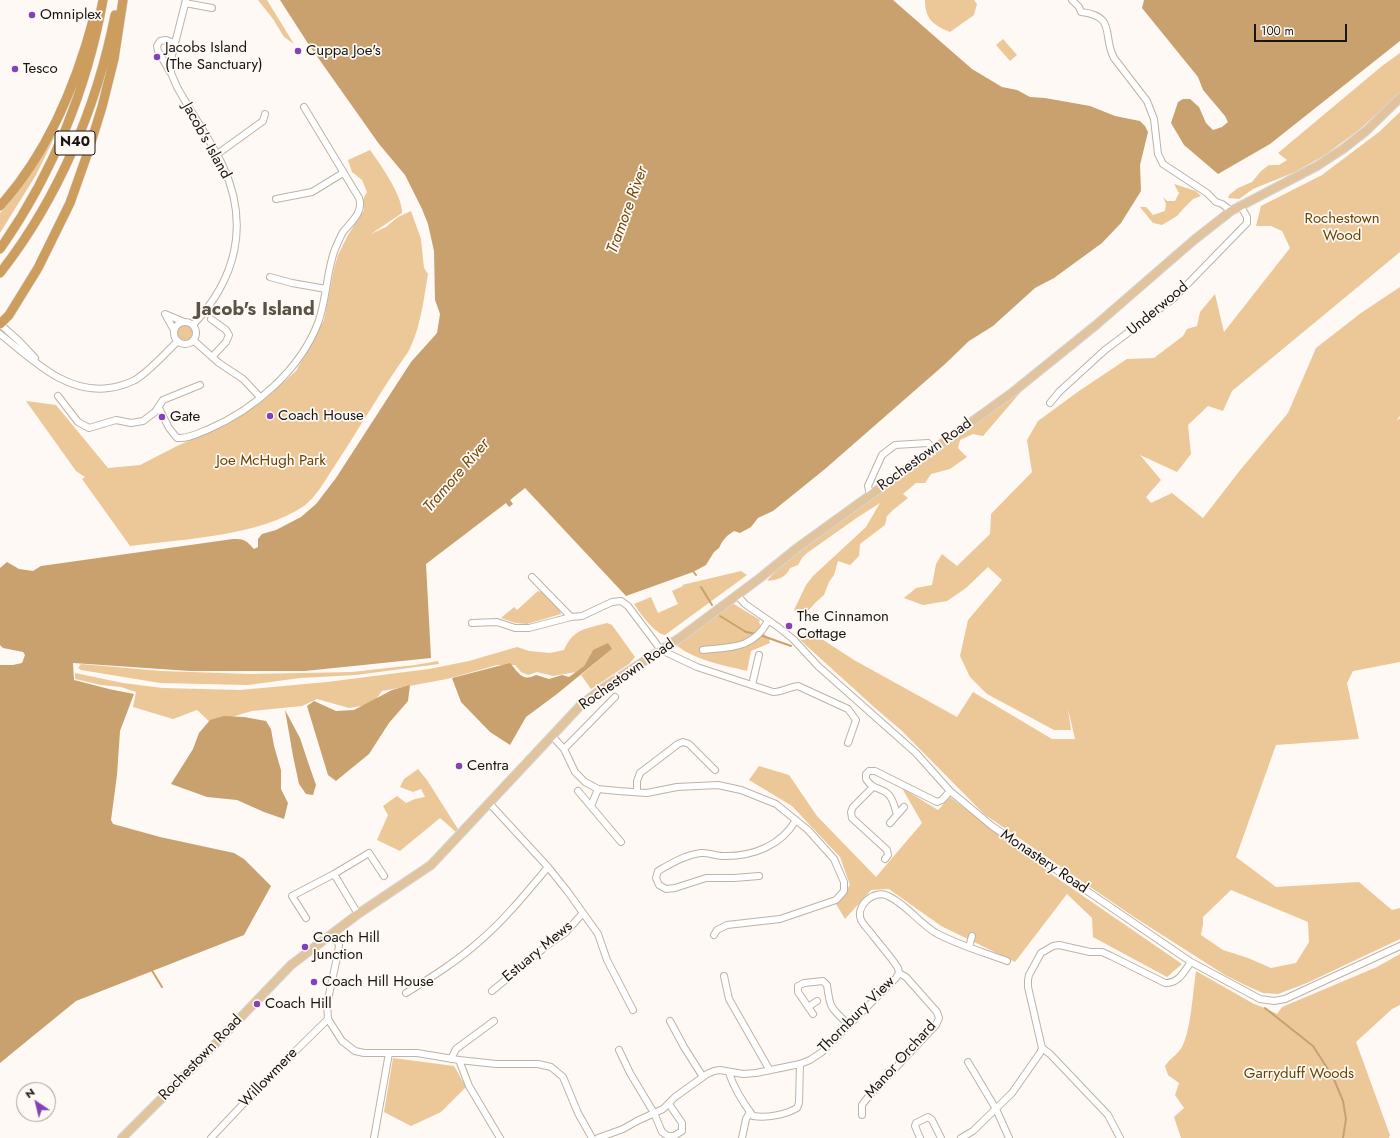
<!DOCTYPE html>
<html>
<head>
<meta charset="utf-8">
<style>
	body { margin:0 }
	#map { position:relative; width:1400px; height:1138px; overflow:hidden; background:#fef9f4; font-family:Jost,sans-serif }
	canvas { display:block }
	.north { position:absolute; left:16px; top:1082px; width:40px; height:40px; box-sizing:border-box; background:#fef9f4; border:1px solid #a29d99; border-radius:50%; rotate:325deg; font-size:11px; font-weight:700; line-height:16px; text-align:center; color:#181410 }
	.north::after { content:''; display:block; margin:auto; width:14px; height:18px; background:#8242b7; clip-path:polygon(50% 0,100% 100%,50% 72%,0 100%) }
	.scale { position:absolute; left:1254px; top:24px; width:93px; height:18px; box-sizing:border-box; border:2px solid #181410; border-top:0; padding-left:5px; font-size:12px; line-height:14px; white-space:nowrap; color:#181410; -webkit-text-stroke:3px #fef9f4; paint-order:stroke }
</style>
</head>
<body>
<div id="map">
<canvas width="1400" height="1138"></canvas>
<div class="north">N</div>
<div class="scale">100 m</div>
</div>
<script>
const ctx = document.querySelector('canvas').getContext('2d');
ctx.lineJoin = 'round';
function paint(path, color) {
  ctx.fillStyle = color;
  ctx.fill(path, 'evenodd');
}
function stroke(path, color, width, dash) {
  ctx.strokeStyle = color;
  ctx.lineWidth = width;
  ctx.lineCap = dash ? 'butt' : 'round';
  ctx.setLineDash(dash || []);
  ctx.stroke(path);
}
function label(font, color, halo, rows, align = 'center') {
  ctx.font = font + ' Jost,sans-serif';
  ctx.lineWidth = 3.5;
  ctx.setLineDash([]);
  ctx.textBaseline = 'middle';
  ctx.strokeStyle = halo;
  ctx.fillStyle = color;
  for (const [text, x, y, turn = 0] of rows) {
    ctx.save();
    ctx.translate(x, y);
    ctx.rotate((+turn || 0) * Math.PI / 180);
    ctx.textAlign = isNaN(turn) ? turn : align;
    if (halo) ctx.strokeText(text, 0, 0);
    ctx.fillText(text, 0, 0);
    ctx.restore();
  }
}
paint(new Path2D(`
	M258,0H267L294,44L284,37L273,19Z
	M925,0H974L977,4L974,15L950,32C933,25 925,19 925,0Z
	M1003,39L1017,55L1010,61L996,45Z
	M1400,53V93L1359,130L1325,155L1295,172L1253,189L1239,199L1228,198L1229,195L1238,188L1252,182L1261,171L1269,165H1279L1287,160L1278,153L1382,66Z
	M1400,112V252L1232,391L1223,411L1208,406L1188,425L1191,454L1177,472L1140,455L1161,480L1146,497L1151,503L1172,493L1203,518L1241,469L1288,413L1316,348L1361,313L1400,287V416L1396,421L1400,418V662L1353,671L1347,683L1359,739L1276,745L1236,857L1276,887L1359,882L1392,910L1400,908V939L1307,983L1278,994L1263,993L1245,985L1225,975L1134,917L984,814L902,731L874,707L799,639L808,630L854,660L957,717L973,692L1052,739H1075L1068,709L1071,730H1054L987,694L970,677L960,656L968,620L1002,580L988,567L966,588L947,601L923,605L904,598L916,588L932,585L936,564L942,554L957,566L990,534L991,514L1032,472L1027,440L1038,421L1079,391L1127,359L1154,358L1183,336L1187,329L1197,326L1200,312L1215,294L1224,332L1290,248L1282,231L1271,226H1256L1261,206L1322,175L1379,132ZM1231,890L1308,922L1309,942L1296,963L1271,968L1248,958L1223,950L1201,935L1203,924V917Z
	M54,135V138L36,175L0,233V213C22,190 38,163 54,135Z
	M370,150C380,164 403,196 402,213L371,234L386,227L398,217L411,211L421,239L424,268L428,274C424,298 420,331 408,352C381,390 358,431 332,470C324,482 316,497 304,506C260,536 183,539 130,546L82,479L85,477L76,471L26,401L56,405L108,468L140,465L179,445L228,424L264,400L296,371L324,320L334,269L338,255L348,235L364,210L363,199L367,192L362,180L352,172L348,160Z
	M1174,184L1196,191L1201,196L1193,199L1184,208L1177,216L1162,225L1153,223L1140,207H1146L1153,215L1165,211L1166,204L1163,197L1167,201H1175L1179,193Z
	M177 332a8 8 0 1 1 16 0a8 8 0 1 1-16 0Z
	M1025,387L983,436L973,434L960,440L958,448L967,457L950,469L931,474L925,483H916L903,494L908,498L893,510L887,516L885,525L860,544L859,556L850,565L838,561L834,575L829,582L824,595L816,602L806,613L794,610L806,585L813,576L866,527L880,503L858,517L807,553L802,558L798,565L790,568C786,578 777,580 767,581C790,552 824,533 854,512C865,505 874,495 885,488C932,455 979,422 1025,387Z
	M741,571L747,575L665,635C655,634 639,612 634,604L651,597L658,613L678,604L672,591L683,586L682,585Z
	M538,591L542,592L559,609L561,614L527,624L515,623L501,618L514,607L517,610Z
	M734,604L760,620L759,622L765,635L769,639L770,643L751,651L747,671C723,665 698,661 677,646L686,637L727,607Z
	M607,623L612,625L635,657L629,664L591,689L581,675L612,649L593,650L584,666L576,672L553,676L537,672L528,675L521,672L515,665H497L447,679L382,691L374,702L367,705L349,708L317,699L302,706L252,711L211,723L197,710L173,719L133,707L136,692L121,687L101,685L75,679V673L123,683L162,688L240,690L327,682L429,669L469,661L517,647L529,651L550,653L564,650C574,628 586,629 607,623Z
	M438,661L439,664L356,675L300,678L248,685L160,683L81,670L78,668L81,664L161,671L250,674L352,672L415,665Z
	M759,766L789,775L817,816L876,877L922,823L902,788L938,810L950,797L1054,876L1182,964L1167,977L1093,937L1092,918L1067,894L1015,962L941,926L889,889L871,890L845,919L836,904L850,885L840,857L792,806L749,780Z
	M418,769L427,780L458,829L456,832L440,818L400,851L377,840L388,815L383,806L397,796L406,803L415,799L425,797L421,789L413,792L400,787L404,779Z
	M1400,954V1005L1392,1009L1356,1042L1390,1135L1389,1138H1181L1174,1117L1184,1108L1175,1095L1179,1083L1168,1075L1165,1066C1170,1058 1179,1054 1183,1045C1191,1028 1193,991 1196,971L1254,1004L1265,1008L1277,1014L1282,1007L1377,967Z
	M393,1058L454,1066L466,1087L441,1112L411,1126L384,1112Z`), '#ecc798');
paint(new Path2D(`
	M280,0H893L972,69L1002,87L1017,90L1030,97L1045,98L1090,106L1115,116L1140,121L1145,126L1148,132L1140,165L1141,191L1121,223L1102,243L1054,278L1035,288L993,326L969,341L944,365L825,469L773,511L758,518L751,527L740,533L734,531L727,536L722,542L719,548L714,552L706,565L693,572L626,596L525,488L510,500L513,504L509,507L506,503L426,564L431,658L305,671H190L73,663L74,680L109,689L134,694L120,731L117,775L111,820L113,824L160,837L234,853L244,859L271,886L244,935L76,1001L0,1063V665H13L22,663L25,655L23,652L3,648L0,645V568L7,562L19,569L33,571L41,566L233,539C245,539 246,540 254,549L258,547V539L262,534L276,530L301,517L316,504L336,478L411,362L437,333L440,314L435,300L434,251L428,224L422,209L405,175L379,144L309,45Z
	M1144,0H1400V41L1270,144L1218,174L1184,145L1171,123L1178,102L1183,99H1190L1199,107L1206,123L1213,130L1222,127L1228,122L1225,116L1203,90L1198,77L1142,8Z
	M608,643L612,649L557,694L526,717L510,745L490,732L461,702L452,678L510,663C519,673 522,682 536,675L549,679L562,675L569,677L584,666L593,650Z
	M410,685L408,701L389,723L369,754L336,781L328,775L307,706L314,701L336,711L354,710L392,690Z
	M285,710L300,738L309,765L316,785L313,795L306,794L299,784L293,756Z
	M224,716L244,717L266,721L271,729L274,746L281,770V789L288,803L284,819L264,812L237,800L207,797L171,784L193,749L199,733L210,720Z`), '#c9a16e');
stroke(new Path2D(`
	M692,570L696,575
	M701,587L712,605
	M720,616L746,632L756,634
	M760,635L791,646
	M151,969L162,987
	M1265,1008L1313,1046L1333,1077L1343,1101L1346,1119L1343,1138`), '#c9a16e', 2);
const minor = new Path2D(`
	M186,0L171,59V73L177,87C192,114 210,139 223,166C250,225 236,279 193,325
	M1072,0L1079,7L1081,12C1117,16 1102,36 1114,58L1147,101L1154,119L1158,154L1163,164L1207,193L1216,202L1222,204L1231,211
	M185,3L212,8
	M170,72L158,51L157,46L160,41L166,40L174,43
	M216,155L263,121L265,114
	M276,199L312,192L343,173
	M270,277L292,283L326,289
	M211,319L226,330L229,335L226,342L212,357
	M174 333a11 11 0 1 1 22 0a11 11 0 1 1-22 0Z
	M0,324L19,341L35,358
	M174,330L165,314L184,322
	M0,334C32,359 65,394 109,388C117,387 127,384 135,380C151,370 164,354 178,341
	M193,340L219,363L243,379L260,397
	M58,396L78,422L89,428L116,420L131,423L143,421L155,412L163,400L200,385
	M1050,403L1059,392L1105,350L1174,298L1247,223V217L1240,205
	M159,408L169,428L177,438C188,439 199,433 209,429C255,409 300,370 318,323C327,299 326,273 335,249C338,243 340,237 343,232C351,222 364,212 359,198L304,107
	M870,495L868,486L882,455L895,445L928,443L934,450
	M532,577L571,617
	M737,595L745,604L778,627L793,639L818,666L916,753L950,791L992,826L1191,962L1260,999L1274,1001L1285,999L1400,946
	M472,623L497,622L515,628H529L571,617L582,616L612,602L621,601L628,606L661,650L697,667L773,692C782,692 789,687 798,686L848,709L856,720L848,743
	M703,650C731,647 753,649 768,621
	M752,685L759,655
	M552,736L564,749L575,772L585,782L598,789L618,791L647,793L677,787L718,785L741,790L776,804L808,830L834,859L844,882V891L836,900L780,919L727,925L717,930L714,935
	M564,749L615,697
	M873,787L853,807L851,812L852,818L887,850L888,855L885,859
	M578,791L621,842
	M637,792V781L640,773L678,744L683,742L689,744L715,770
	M490,804L548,867L568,892L598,934L607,960L633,1010
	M591,806L598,789
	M897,815C895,808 893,798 888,794C880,787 873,790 866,779V774L869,771H875L937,802L942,800L950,791
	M890,823L904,807
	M334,874L358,914
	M759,876L734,878H706L675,888L666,889L659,885L656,878L658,871C672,863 685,855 701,853C708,852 715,856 722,856C752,857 781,846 796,820
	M306,918L292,896L334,874L369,853L384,876
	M333,933L339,945L338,953L327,1004L328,1019L342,1041L355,1051L364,1053H417L459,1060L496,1064H538L551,1067L563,1077L578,1113L592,1138
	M969,947L972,936
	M724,976L729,999L769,1069
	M492,991L549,944L565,933L583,913
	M406,993C432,977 459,960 482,939C506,918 527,892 548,867
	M808,1007L817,1001
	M813,1014L798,992V986L804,983L823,981L827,985C830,1009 831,1008 849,1025
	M670,1021L684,1047L703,1077
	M619,1050L630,1073L654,1113L662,1132L668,1136H674L682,1131V1123L669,1104
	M451,1059L456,1049L494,1021
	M459,1060L469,1086L500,1138
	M968,1062L996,1109L1009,1138
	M729,1073C734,1088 744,1104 753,1116C767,1118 785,1115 797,1108L799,1103L800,1064
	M862,1115V1105L868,1097L936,1025L939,1018L937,1012L906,977L899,973
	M211,1138L263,1083L328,1019
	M374,1138L389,1053
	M598,1138L623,1129L637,1121L663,1109L675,1097L707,1074L714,1071L720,1070L743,1074L756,1073L800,1064L810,1060L822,1052L896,978L899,973L898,968C891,957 882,947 874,937C870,931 864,926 861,920C855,905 875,889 888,896C906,904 919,923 936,933C958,945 983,952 1007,961
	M742,1138L746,1119L750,1112
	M920,1138L915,1126L916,1123L928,1117L932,1120L941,1138
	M961,1138L973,1131L1012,1093L1040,1053L1042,1048
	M1120,1138L1108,1115L1050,1054L1042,1048L1028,987V980L1029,975L1041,953L1053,946L1059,945L1090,952H1102L1111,956L1165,983C1179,983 1183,973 1191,962`);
const major = new Path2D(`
	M122,1138L193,1067L291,965L358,914L431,865L580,706L600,690L681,637L760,578L797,548L1013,392L1096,325L1194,240L1231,211L1317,166L1343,149L1366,131L1400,98`);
const highway = new Path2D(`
	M0,206C48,153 76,85 94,17
	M0,249C52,175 87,89 103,0
	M0,273C58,199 97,107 115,15
	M0,324L9,315L38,268L70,203L88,152L102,107L114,59L123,0`);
stroke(minor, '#bdb3a7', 8);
stroke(major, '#d5d5d4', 10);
stroke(highway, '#d5d5d4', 10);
stroke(minor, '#fff', 6);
stroke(major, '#e1c49e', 8);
stroke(highway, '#cd9d5d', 9);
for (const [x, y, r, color] of [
	[32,15,4,"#8242b7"],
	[298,51,4,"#8242b7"],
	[157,57,4,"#8242b7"],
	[15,69,4,"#8242b7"],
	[270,416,4,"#8242b7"],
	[162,417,4,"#8242b7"],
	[789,626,4,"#8242b7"],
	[459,766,4,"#8242b7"],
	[305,947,4,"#8242b7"],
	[314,982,4,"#8242b7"],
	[257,1004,4,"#8242b7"]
]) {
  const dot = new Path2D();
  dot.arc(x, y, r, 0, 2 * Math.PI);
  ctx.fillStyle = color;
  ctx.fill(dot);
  stroke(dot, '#fef9f4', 1.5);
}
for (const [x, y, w] of [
	[75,143,40]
]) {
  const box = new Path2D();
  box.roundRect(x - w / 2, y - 12, w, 24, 3);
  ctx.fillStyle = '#fef9f4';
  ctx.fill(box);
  stroke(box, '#181410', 1);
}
label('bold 14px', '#181410', null, [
	["N40",75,143]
]);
label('15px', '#181410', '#fef9f4', [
	["Omniplex",40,15],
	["Jacobs Island",165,48],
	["(The Sanctuary)",165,65],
	["Cuppa Joe's",306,51],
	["Tesco",23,69],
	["Coach House",278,416],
	["Gate",170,417],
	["The Cinnamon",797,617],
	["Cottage",797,634],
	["Centra",467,766],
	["Coach Hill",313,938],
	["Junction",313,955],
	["Coach Hill House",322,982],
	["Coach Hill",265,1004]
], 'left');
label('15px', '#181410', '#fef9f4', [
	["Jacob's Island",206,141,61],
	["Underwood",1158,309,-40],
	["Rochestown Road",925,455,-36],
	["Rochestown Road",627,675,-35],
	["Monastery Road",1044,862,34],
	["Estuary Mews",538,952,-40],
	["Thornbury View",857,1015,-45],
	["Rochestown Road",201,1058,-46],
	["Manor Orchard",901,1060,-48],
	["Willowmere",269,1078,-46]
]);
label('15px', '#694300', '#fef9f4', [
	["Rochestown",1342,219],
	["Wood",1342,236],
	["Joe McHugh Park",271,461],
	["Garryduff Woods",1299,1074]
]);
label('italic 16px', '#714b0a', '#fef9f4', [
	["Tramore River",628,210,-70],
	["Tramore River",457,476,-49]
]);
label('bold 19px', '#5a5247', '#fef9f4', [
	["Jacob's Island",255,310]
]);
</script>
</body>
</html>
